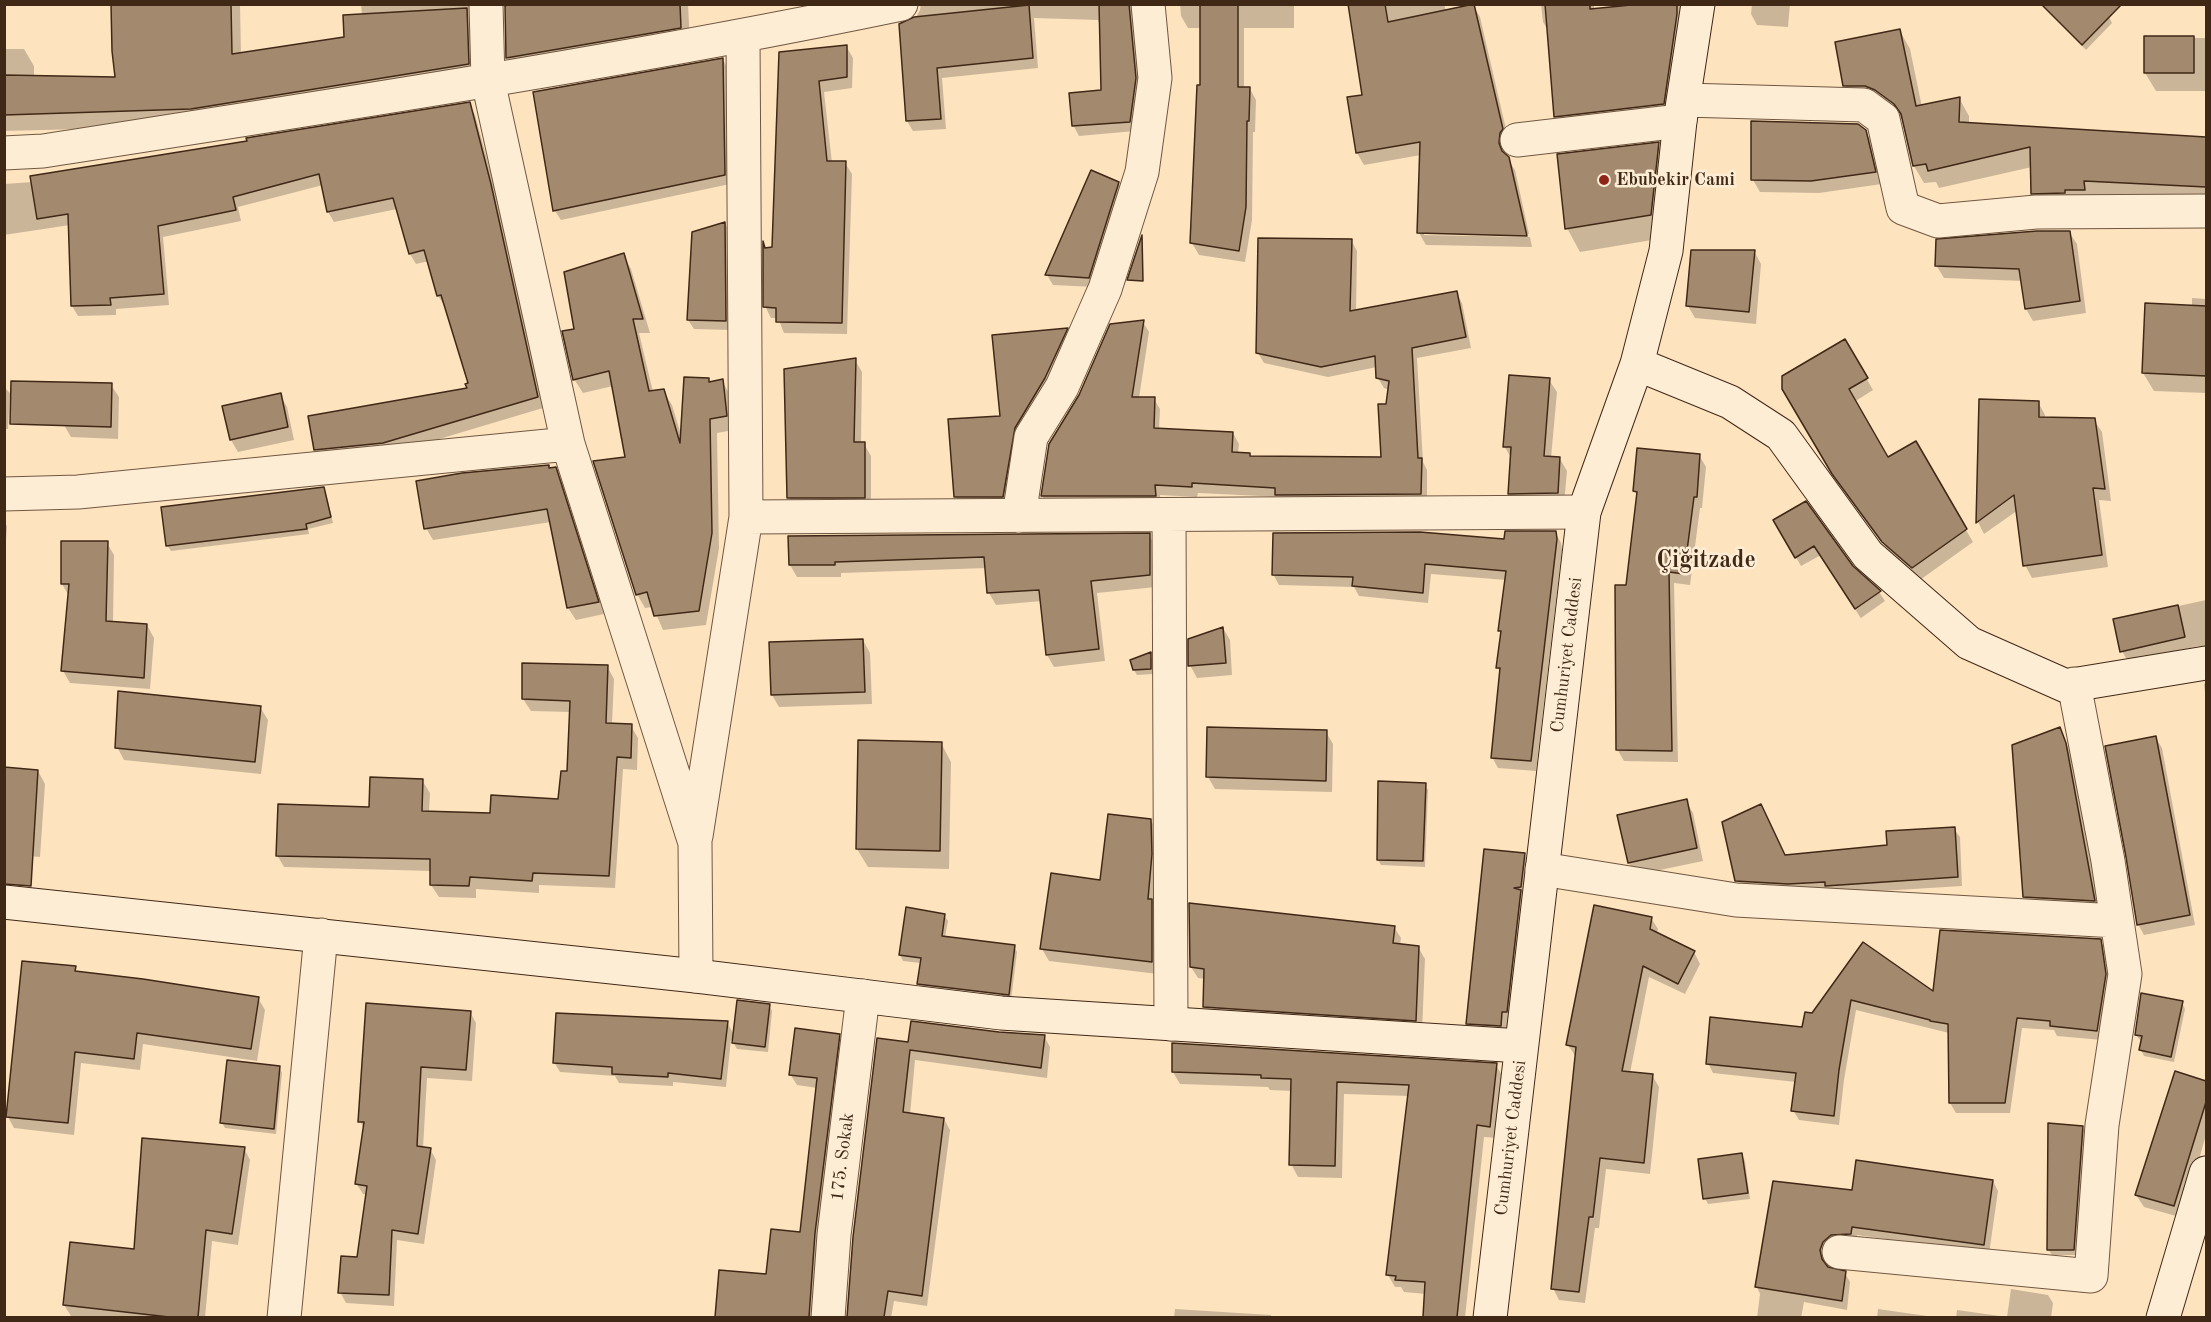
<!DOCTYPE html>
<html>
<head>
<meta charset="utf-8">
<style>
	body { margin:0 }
	#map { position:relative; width:2211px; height:1322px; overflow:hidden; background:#fee3bf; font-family:"Old Standard TT",serif }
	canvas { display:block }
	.frame { position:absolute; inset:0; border:6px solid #402817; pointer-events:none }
</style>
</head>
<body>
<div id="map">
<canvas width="2211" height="1322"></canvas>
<div class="frame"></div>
</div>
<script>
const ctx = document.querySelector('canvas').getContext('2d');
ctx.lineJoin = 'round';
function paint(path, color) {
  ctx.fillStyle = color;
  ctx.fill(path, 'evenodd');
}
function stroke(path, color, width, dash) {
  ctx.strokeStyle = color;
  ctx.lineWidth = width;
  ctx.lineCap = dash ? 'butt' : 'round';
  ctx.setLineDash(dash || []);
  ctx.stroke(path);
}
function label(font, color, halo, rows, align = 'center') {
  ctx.font = font + ' "Old Standard TT",serif';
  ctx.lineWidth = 5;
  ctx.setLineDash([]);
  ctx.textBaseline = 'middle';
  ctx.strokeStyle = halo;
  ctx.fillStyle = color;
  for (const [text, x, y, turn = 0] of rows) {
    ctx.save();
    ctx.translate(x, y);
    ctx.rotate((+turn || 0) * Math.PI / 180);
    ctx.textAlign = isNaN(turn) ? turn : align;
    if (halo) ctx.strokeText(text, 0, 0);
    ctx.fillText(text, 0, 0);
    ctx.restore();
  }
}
paint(new Path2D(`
	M113,4H240L241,55L346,39L362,16L361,4H487L478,81L201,126L4,131V49H24L34,66V77L117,78Z
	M688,4L690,44L517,75L508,58L506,5Z
	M921,4H1138L1141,89L1135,131L1079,136L1073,125L1103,92L1101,28L1098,20L1034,18L1038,68L942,78L946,129L913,131L907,121L915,19L920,10Z
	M1180,4H1294V28H1244V89H1250L1256,100L1255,132H1253L1252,220L1245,262L1199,255L1192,243L1201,87V28H1188L1181,16Z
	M1349,4H1444L1446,11L1473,5L1480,17L1509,142L1506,146L1505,155L1515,170L1529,234L1424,232V235L1530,237L1532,247L1426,245L1419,233L1421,155L1364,165L1357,153L1363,96Z
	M1541,4H1594V10L1655,4H1689L1670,115L1562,128L1555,116L1549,32L1543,22Z
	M1752,4H1790L1788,27L1757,25L1751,14Z
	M2054,16L2109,17L2112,23L2086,50Z
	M1900,31L1910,49L1922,107L1959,98L1969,116V124L2206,138V203L2043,211L2033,193L2032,167L1939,188L1936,182L1924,183L1914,166L1904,120L1886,107L1855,103L1845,85Z
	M2146,38H2206V91H2156L2145,73Z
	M846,46L853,58L852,88L824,92L832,163H845L852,174L847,334L784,333L778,318H771L765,306V246L766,249H773L781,53Z
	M723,60L728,69L730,184L561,220L555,211Z
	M469,104L475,115L497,196L543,408L389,454L322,460L316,449L469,390V384L445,306L438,296L429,261L416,264L410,254L397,209L334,222L328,212L323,185L238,207L241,221L163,237L169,305L116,309V315L78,316L72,306L70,225L4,235V184L33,182Z
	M1865,131L1873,144L1882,184L1819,193L1760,192L1753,180Z
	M1658,144L1672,168L1664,238L1580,252L1567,228Z
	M1118,183L1124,193L1094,287L1053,285L1047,275Z
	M725,224L730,232V330L694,329L688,320Z
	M2069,232L2077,244L2086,313L2033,321L2026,309L2023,281L1944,278L1936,265Z
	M1351,240L1357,251L1356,312L1456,293L1462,303L1471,348L1417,358L1423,462L1427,470V504L1198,493L1197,497L1160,495L1161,506L1049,507L1042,496L1050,444L1143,322L1149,332L1139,398L1154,399L1160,409L1159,430L1233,433L1239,444L1238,454H1249L1251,457L1383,458L1389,390L1384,388L1378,378L1377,367L1328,377L1264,363L1258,353Z
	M1754,251L1761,264L1756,324L1695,318L1688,306Z
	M623,255L631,269L650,333H639L653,392L663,391L672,405L682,438L708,379L710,383L722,381L730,395L734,430L717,433L719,548L706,625L663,630L653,607L645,608L637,594L627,458L613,386L583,393L574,379L576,330Z
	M2192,298L2206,299V393L2154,391L2143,373L2192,307Z
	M1067,329L1073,340L1009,507H962L956,497L1002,417Z
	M1845,341L1873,390L1854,402L1888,459L1915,443L1973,542L1920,580L1891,554L1841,486Z
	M855,360L862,372L861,444H864L871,456V510H796L789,498Z
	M1549,380L1557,392L1551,458L1560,459L1567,471L1564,505L1516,506L1509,493L1512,459L1504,446Z
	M111,385L119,397L118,439L71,437L64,425Z
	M4,387L10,393L8,429H4Z
	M280,395L287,407L294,440L238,452L231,440L224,407Z
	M1981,401L2038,402L2045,415V418L2094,420L2102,432L2111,501L2099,500L2108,567L2032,578L2025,565L2018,510L1984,534L1978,522Z
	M1699,455L1706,467L1702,508H1700L1690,585L1674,583L1678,762L1624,761L1617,749L1627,587L1638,497L1635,491Z
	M550,469H555L562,481L604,614L576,620L568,608L551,522L433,540L426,528Z
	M323,488L326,494L333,523L308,529L309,534L171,551L167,545Z
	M1775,521L1852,567L1879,592L1885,601L1861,618L1860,617L1821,555L1801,566Z
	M4,522L7,526L4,570Z
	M1555,532L1561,543L1562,550L1536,771L1498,768L1492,757L1501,673L1497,667L1506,580L1431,574L1428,603L1359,596L1354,587L1279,585L1273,574Z
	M1149,535L1156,547V587L1097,593L1105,661L1054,667L1047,655L1042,601L996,605L989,593L987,568L841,573V577H797L790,565V537Z
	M107,543L114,555L113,623L147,625L154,638L150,689L70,683L63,671L69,596L62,584Z
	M2206,600V656H2205L2199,646L2128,662L2122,651L2115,620Z
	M1223,628L1230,640L1232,675L1197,678L1190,665Z
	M863,640L870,653L872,704L779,707L772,695Z
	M1150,654L1153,660V674L1137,675L1134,670Z
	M607,666L614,679L612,724L631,726L638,738L637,770L623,769L615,888L539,885V893L476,889V898L439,897L431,885L432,871L284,867L277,855L422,780L430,793L429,813L491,815L560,801L568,773L571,712L531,711L523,699Z
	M2206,683V702L2204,684Z
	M260,707L268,720L261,774L124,760L117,747Z
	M2060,729L2071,754L2100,910L2030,906L2024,897Z
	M1326,732L1333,744L1332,792L1215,789L1208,777Z
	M2156,738L2162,748L2195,925L2144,935L2138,924Z
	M941,743L951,762L949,869L868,867L857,849Z
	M38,771L45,784L40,857L4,854Z
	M1425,785L1428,790L1425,867L1381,865L1378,860Z
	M1686,801L1693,813L1703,861L1636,875L1629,863L1618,816Z
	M1151,821L1158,833V974L1049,961L1042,949L1102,882Z
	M1954,829L1960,837L1962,886L1832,894L1742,889L1737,880L1785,856L1888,847Z
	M1524,854L1532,867L1507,1038L1475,1036L1468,1023Z
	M944,915L948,921L945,937L1014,946L1017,952L1011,1000L922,989L918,984L921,963L903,961L900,955Z
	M1651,918L1658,929L1657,934L1694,952L1700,964L1685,994L1649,977L1630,1073L1652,1075L1659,1087L1650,1174L1606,1169L1599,1228H1595L1585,1303L1559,1300L1553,1288L1576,1057L1568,1045Z
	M1394,927L1401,938L1400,945L1418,947L1425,959L1422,1032L1212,1018L1205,1007L1206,979L1198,978L1191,967Z
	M2100,940L2106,950L2111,985L2102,1040L2057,1036L2054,1030L2022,1028L2010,1113H1956L1950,1103L1949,1033L1856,1010L1844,1080L1839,1125L1799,1120L1793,1110L1796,1082L1713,1073L1708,1063L1804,1028L1863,944L1934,994Z
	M75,968L78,973L258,998L265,1010L257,1061L143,1044L140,1070L81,1063L74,1135L14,1128L8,1117Z
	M2182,1003L2185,1009L2174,1062L2144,1056L2141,1050L2142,1041L2140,1040L2136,1035Z
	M769,1005L772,1011L768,1052L737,1049L731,1039L726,1087L673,1082V1086L619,1083L615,1076L560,1072L554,1062L727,1022L734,1035Z
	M470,1012L476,1023L472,1081L427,1078L423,1148L430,1149L436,1160L424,1244L397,1240L394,1306L346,1303L340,1292L358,1258L367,1195L363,1194L356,1183L364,1129L360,1121Z
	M999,1033L1044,1036L1050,1047L1047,1078L915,1060L910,1115L944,1119L950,1130L927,1306L894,1301L891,1318H848L854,1237L910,1044Z
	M839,1035L845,1046L815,1318H716L720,1272L767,1276L802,1234L817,1088L797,1085L790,1074Z
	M1496,1065L1503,1077L1497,1138L1484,1137L1465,1318H1424L1426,1294L1404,1292L1401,1287H1395L1388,1275L1409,1096L1344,1094L1342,1178L1298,1177L1291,1164L1292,1091L1270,1090L1268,1087L1180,1084L1173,1072Z
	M279,1067L282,1073L276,1134L225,1128L222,1123Z
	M2176,1073L2206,1083V1135L2200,1156H2204L2206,1160L2183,1218L2144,1207L2136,1195Z
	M2082,1127L2086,1133L2077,1255H2052L2048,1249Z
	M244,1148L250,1160L238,1245L212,1241L205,1318L71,1316L64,1305L135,1251Z
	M1742,1155L1745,1161L1750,1199L1708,1204L1705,1198Z
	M1993,1181L1998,1191L1989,1254L1857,1235L1856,1243L1825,1260L1826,1267L1845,1273L1850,1282L1847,1310L1804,1302L1801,1318H1757L1760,1294L1757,1287L1853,1191Z
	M2011,1289L2048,1295L2053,1303L2051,1318H1956L1957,1310L2007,1317Z
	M1175,1309L1271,1315L1272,1318H1174Z
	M1878,1309L1941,1318H1877Z`), '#0003');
const building = new Path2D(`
	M111,4H231L232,54L344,37L343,15L467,8L469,64L191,109L4,115V75L115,77L112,51Z
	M509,4H680L681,28L506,58L505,6Z
	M1099,4H1129L1136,78L1130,122L1072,126L1069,93L1101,90Z
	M1200,4H1238V87H1250L1249,121H1247L1246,207L1239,251L1190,243L1197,85H1200Z
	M1348,4H1385L1388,22L1474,4L1503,129L1500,133L1499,143L1502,151L1509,157L1527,236L1417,233L1420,142L1356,153L1347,97L1362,95Z
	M1545,4H1590V9L1641,4H1677V14L1664,104L1554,117Z
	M2041,4H2122L2082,45Z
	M1029,5L1033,58L937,68L941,119L906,121L899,24L914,17Z
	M1900,29L1916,106L1960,97L1959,122L2206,137V187L2084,181L2085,190H2065V193L2031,194L2030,147L1928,171L1926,164L1913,166L1901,114L1894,104L1875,90L1865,86H1843L1835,42Z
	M2144,36H2194V73H2144Z
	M847,45V77L819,81L827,161H846L842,323L776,322V308L763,307V241L765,248L772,247L779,52Z
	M723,58L725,175L553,211L533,92Z
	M470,102L491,184L538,397L383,443L314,450L308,416L467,388L465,384L468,383L441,295L437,296L424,250L409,254L393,198L327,212L319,174L233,197L236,210L158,226L164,294L110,298L111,305L71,306L68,214L37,219L30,176L247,141L246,138Z
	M1751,121L1858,124L1866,130L1876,172L1811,181L1751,180Z
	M1659,142L1651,215L1565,229L1557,154Z
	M1091,170L1119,182L1089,278L1045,275Z
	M725,222L726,321L687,320L692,232Z
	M2037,231H2070L2080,301L2025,309L2019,269L1935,266L1936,239Z
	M1142,235L1143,281L1127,280Z
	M1258,238L1352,239L1350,311L1457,291L1466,337L1412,348L1418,458H1422L1421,494L1275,495V488L1192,483V487L1155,485L1156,496H1041L1049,444L1079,395L1110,324L1144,320L1132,397H1155L1154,428L1233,432L1232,452L1250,453V456L1381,457L1378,404H1386L1389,381L1376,378L1375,356L1321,367L1256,353Z
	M1691,250H1755L1749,312L1686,306Z
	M624,253L643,319H633L649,391L664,389L680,443L684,377L709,378V382L723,379L727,416L710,419L712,533L699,611L654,616L647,592L636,595L593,461L625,457L609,371L573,380L562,331L574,329L564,272Z
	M2145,303L2206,306V376L2142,373Z
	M1068,328L1045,378L1015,428L1003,497H954L948,419L1000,416L992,335Z
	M1845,339L1868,378L1849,389L1888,457L1916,441L1967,529L1912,568L1882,542L1832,474L1782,389V376Z
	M856,358L854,442H865V498H787L784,369Z
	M1509,375L1550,378L1544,456L1560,457L1558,493L1508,494L1511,447H1503Z
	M11,381L112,383L111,427L10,424Z
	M281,393L288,427L230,440L222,406Z
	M1979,399L2039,401V417L2095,418L2105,489L2093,488L2102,555L2023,566L2014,495L1976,523Z
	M1637,448L1700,454L1697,497H1694L1684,574L1669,572L1672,751L1616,750L1615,585H1626L1637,492L1633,491Z
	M549,465V468L556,467L599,602L567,608L547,509L424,529L416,481L462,473Z
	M324,487L331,517L306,524L307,529L166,546L161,507Z
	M1806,501L1853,566L1881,591L1855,609L1814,546L1795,558L1773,520Z
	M1505,531H1556L1557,539L1531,761L1491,758L1500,668H1496L1501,631H1498L1506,571L1425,564L1423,593L1352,586L1353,577L1272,575L1273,533L1420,532L1504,539Z
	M1150,533V575L1091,581L1099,649L1046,655L1039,590L987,593L984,557L835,562V565H789L788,536Z
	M61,541H108L106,621L147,624L144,678L61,671L69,584H61Z
	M2178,605L2185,637L2120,652L2113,619Z
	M1223,627L1226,663L1188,666V639Z
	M863,639L865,692L771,695L769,642Z
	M1151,652V669L1133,670L1130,660Z
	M522,663L608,665L606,723L632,724L631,758L617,757L609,876L533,873L532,881L470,877L469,886L430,885V859L276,856L278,804L369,807L370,777L423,779L422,811L490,813L491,795L558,799L561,771H567L570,701L522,699Z
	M118,691L261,706L255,762L115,748Z
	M1207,727L1327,730L1326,781L1206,777Z
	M2060,727L2066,743L2095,901L2023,897L2012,745Z
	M2156,736L2190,915L2137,925L2126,857L2105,746Z
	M858,740L942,742L940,851L856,849Z
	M4,767L38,770L31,886L4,884Z
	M1378,781L1426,783L1423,861L1377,860Z
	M1687,799L1697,848L1628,863L1617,815Z
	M1761,804L1785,855L1887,845L1886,831L1955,827L1958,877L1825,886V882L1788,884L1735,881L1722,822Z
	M1108,814L1151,819L1152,854L1148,899H1152V962L1040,949L1051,873L1100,880Z
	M1484,849L1525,853L1521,887L1514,888L1521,890L1507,1012H1502L1501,1026L1466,1024Z
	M1189,903L1395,926L1393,943L1419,946L1416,1021L1203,1007L1204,969L1190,967Z
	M1594,905L1652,917L1650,929L1695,951L1678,984L1643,966L1622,1071L1653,1074L1644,1163L1600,1158L1593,1217H1589L1579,1292L1551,1289L1576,1047L1566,1045Z
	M906,907L945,914L942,936L1015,945L1009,995L917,984L921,958L899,955Z
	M1940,930L2101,939L2106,974L2097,1031L2050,1026V1021L2017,1018L2005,1103H1949L1948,1024L1930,1021V1020L1851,1000L1839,1070L1834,1116L1791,1111L1796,1073L1706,1064L1710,1017L1802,1027L1805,1012L1812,1013L1863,942L1933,991Z
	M22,961L76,966L75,971L143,979L259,997L251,1049L137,1033L134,1059L75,1052L68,1123L6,1117Z
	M2141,993L2183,1001L2171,1057L2139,1050L2142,1036L2135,1035Z
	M737,1000L770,1004L765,1047L732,1043Z
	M366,1003L471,1011L466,1070L421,1067L417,1146L431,1148L418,1234L392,1230L389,1295L338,1293L341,1256L357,1257L367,1186L355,1184L364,1122H358Z
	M556,1013L728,1021L721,1079L668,1073V1077L612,1074V1067L553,1063Z
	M911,1021L999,1032L1045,1035L1041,1068L910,1050L903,1112L944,1118L922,1296L888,1291L884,1317H847L853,1237L877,1038L908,1042Z
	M795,1028L840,1034L815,1233L809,1317H715L719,1270L766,1274L771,1229L800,1232L817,1078L789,1075Z
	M1172,1043L1497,1063L1490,1127L1477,1125L1457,1317H1423L1425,1282L1395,1280L1396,1276L1386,1275L1409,1085L1337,1082L1335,1166L1289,1165L1291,1079L1261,1078V1075L1172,1072Z
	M227,1060L280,1066L274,1129L220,1123Z
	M2175,1071L2206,1081V1102L2174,1206L2135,1195Z
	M2048,1123L2083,1126L2074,1250H2047Z
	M142,1138L245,1147L232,1234L206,1230L198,1317H169L63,1305L70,1242L134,1249Z
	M1742,1153L1748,1193L1703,1199L1698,1159Z
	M1856,1160L1993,1180L1984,1245L1852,1227L1851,1234L1831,1235L1823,1242L1820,1250L1822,1259L1828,1267L1846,1271L1842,1301L1755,1287L1773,1181L1852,1190Z`);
paint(building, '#a3896e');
stroke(building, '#402817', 1.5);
const street = new Path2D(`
	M486,4L488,81L568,444L695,843L696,976
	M1684,100L1864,105L1883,119L1903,208L1938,221L2036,212L2206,211
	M1517,140L1680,121
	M4,153L43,151C330,106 617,63 901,4
	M4,494L78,492L568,444
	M1169,515L1171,1024
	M1019,516L1031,437L1062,387L1105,289L1142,172L1155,78L1148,4
	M746,517L1584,512
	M696,836L746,517L743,37
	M1542,869L1736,900L2117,921
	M1839,1252L2091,1276L2102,1125L2125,974L2108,861L2074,684
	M284,1318L321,935
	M828,1318L834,1235L863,996`);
const secondary = new Path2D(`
	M1637,364L1730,402L1781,435L1868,555L1969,643L2066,686L2206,663
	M4,902L696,976L1001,1013L1521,1046
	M1490,1318L1584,512L1637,364L1666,251L1680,121L1698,4
	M2163,1318L2206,1173`);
stroke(street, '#705741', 35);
stroke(secondary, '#402817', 35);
stroke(street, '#feedd5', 33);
stroke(secondary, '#feedd5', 33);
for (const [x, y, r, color] of [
	[1604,180,6,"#8f2418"]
]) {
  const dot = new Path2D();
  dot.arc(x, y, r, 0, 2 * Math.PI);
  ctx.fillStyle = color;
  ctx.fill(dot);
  stroke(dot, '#feedd5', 2);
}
label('bold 18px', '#402817', '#feedd5', [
	["Ebubekir Cami",1616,180]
], 'left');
label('18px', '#402817', '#feedd5', [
	["Cumhuriyet Caddesi",1567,655,-83],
	["Cumhuriyet Caddesi",1511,1138,-83],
	["175. Sokak",843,1157,-83]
]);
label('bold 24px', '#402817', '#feedd5', [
	["Çiğitzade",1706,561]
]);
</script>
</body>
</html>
